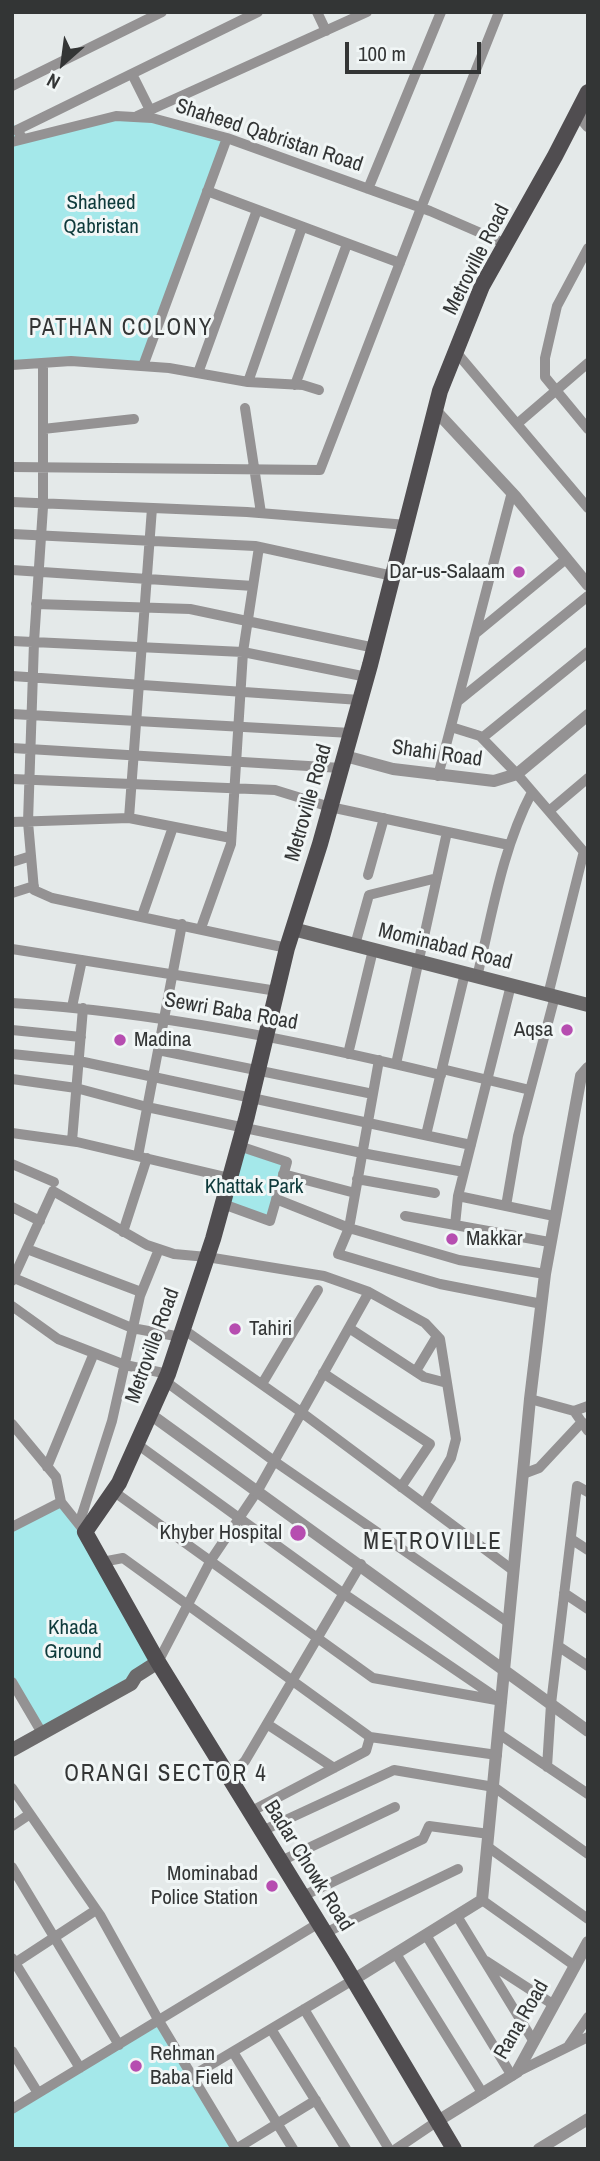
<!DOCTYPE html>
<html>
<head>
<meta charset="utf-8">
<style>
	body { margin:0 }
	#map { position:relative; width:600px; height:2161px; overflow:hidden; background:#e4e9e9; font-family:"Archivo Narrow",sans-serif }
	canvas { display:block }
	.frame { position:absolute; inset:0; border:14px solid #333535; pointer-events:none }
	.north { position:absolute; left:28px; top:28px; width:70px; height:70px; -webkit-text-stroke:5px #f1f6f6; paint-order:stroke; rotate:208deg; font-size:19px; font-weight:700; line-height:28px; text-align:center; color:#333535 }
	.north::after { content:''; display:block; margin:auto; width:24px; height:32px; background:#333535; clip-path:polygon(50% 0,100% 100%,50% 72%,0 100%) }
	.scale { position:absolute; left:345px; top:42px; width:136px; height:32px; box-sizing:border-box; border:4px solid #333535; border-top:0; padding-left:9px; font-size:21px; line-height:24px; white-space:nowrap; color:#333535; -webkit-text-stroke:5px #f1f6f6; paint-order:stroke }
</style>
</head>
<body>
<div id="map">
<canvas width="600" height="2161"></canvas>
<div class="frame"></div>
<div class="north">N</div>
<div class="scale">100 m</div>
</div>
<script>
const ctx = document.querySelector('canvas').getContext('2d');
ctx.lineJoin = 'round';
function paint(path, color) {
  ctx.fillStyle = color;
  ctx.fill(path, 'evenodd');
}
function stroke(path, color, width, dash) {
  ctx.strokeStyle = color;
  ctx.lineWidth = width;
  ctx.lineCap = dash ? 'butt' : 'round';
  ctx.setLineDash(dash || []);
  ctx.stroke(path);
}
function label(font, color, halo, rows, align = 'center') {
  ctx.font = font + ' "Archivo Narrow",sans-serif';
  ctx.lineWidth = 6;
  ctx.setLineDash([]);
  ctx.textBaseline = 'middle';
  ctx.strokeStyle = halo;
  ctx.fillStyle = color;
  for (const [text, x, y, turn = 0] of rows) {
    ctx.save();
    ctx.translate(x, y);
    ctx.rotate((+turn || 0) * Math.PI / 180);
    ctx.textAlign = isNaN(turn) ? turn : align;
    if (halo) ctx.strokeText(text, 0, 0);
    ctx.fillText(text, 0, 0);
    ctx.restore();
  }
}
paint(new Path2D(`
	M116,116L224,137L143,366L12,365V121L23,139Z
	M239,1146L287,1162L270,1221L223,1204Z
	M61,1504L79,1523L154,1661L42,1733L12,1682V1526Z
	M159,2021L236,2149H12V2110Z`), '#a4e8ea');
stroke(new Path2D(`
	M317,12L326,31
	M132,74L150,110
	M12,86L162,12
	M137,116L367,12
	M23,139L17,130L258,12
	M12,142L116,116L152,118L227,138L430,211L506,244
	M368,189L441,12
	M207,191L400,263
	M588,248L557,306L545,358V377L588,429
	M456,352L588,508
	M43,363V507L34,642L28,822L34,890L52,898L287,948
	M12,365L71,361L169,368L248,382L303,385L319,390
	M143,366L227,138
	M198,373L257,210
	M248,382L302,227
	M295,385L347,244
	M245,408L261,513
	M517,424L588,363
	M43,429L134,419
	M12,467L320,470L421,208L499,12
	M12,502L247,512L407,525
	M12,534L255,546L393,576
	M12,570L253,586
	M36,604L190,609L375,648
	M475,634L566,559
	M12,641L243,652L367,677
	M12,676L360,700
	M458,701L588,596
	M12,714L351,733
	M451,727L480,736L517,774L584,852L588,853
	M482,738L588,652
	M12,748L341,768
	M438,776L512,492
	M12,779L275,790L330,807L509,845
	M549,811L588,778
	M129,818L152,508
	M12,822L129,818L231,838
	M12,862L31,856
	M368,875L384,818
	M12,893L34,886
	M142,916L173,827
	M201,928L231,844L243,652L259,547
	M355,945L369,895L437,878
	M12,949L277,991
	M477,977C492,915 502,849 532,792
	M548,995L584,851
	M12,1003C157,1012 300,1041 441,1075
	M72,1007L82,960
	M12,1030L81,1037
	M158,1050L373,1094
	M12,1054L79,1061L471,1145
	M348,1054L373,950
	M379,1060L349,1228L338,1254L440,1284L542,1304
	M396,1064L447,832
	M442,1069L530,1090
	M12,1079L76,1088L147,1107L362,1153L464,1172
	M12,1133L77,1142L230,1178
	M426,1135L465,973
	M72,1141L83,1008
	M138,1156L182,924
	M12,1164L54,1182
	M283,1174L355,1193
	M357,1179L435,1193
	M458,1196L554,1216
	M276,1199L349,1228L459,1260L545,1274
	M223,1204L270,1221L287,1162L239,1146
	M506,1206L518,1136L555,996
	M12,1207L40,1221
	M405,1216L549,1242
	M455,1225L458,1196L511,985
	M123,1232L147,1158
	M27,1249L141,1292
	M14,1278L132,1328L181,1337
	M12,1281L53,1191L147,1245L174,1254L207,1257L324,1276L369,1292L425,1323L440,1339L456,1439L451,1458L424,1504
	M12,1306L58,1339L125,1365L168,1374
	M349,1328L424,1377L447,1383
	M183,1329L301,1412L514,1571
	M416,1371L437,1336
	M323,1373L430,1444L401,1487
	M165,1381L274,1461L509,1623
	M262,1384L318,1290
	M530,1399L574,1411L588,1431
	M574,1411L588,1406
	M12,1424L56,1477L61,1502L81,1527
	M137,1444L344,1594L497,1698
	M47,1467L94,1353
	M523,1474L539,1468L582,1422
	M113,1491L373,1678L502,1701
	M79,1524L112,1421L140,1296L159,1249
	M12,1527L61,1502
	M571,1539L588,1550
	M102,1562L123,1558L370,1737L366,1751L250,1812
	M564,1593L588,1609
	M558,1646L588,1666
	M158,1662L211,1560L258,1490L369,1292
	M12,1682L42,1733
	M267,1724L334,1768
	M499,1734L588,1794
	M370,1737L497,1755
	M547,1767L551,1704L577,1486L588,1492
	M229,1777L245,1761L361,1564
	M12,1788L100,1915L159,2021L236,2149
	M12,1826L30,1814
	M262,1831L394,1770L494,1787L588,1854
	M488,1847L588,1919
	M281,1861L395,1807
	M12,1867L119,2045
	M303,1896L423,1839L429,1826L489,1834
	M482,1900L575,1966
	M457,1916L534,2042
	M325,1933L458,1869
	M426,1935L512,2076
	M396,1954L483,2094
	M12,1958L80,2068
	M486,1961L554,2005
	M12,1965L96,1910
	M304,2009L389,2149
	M271,2029L346,2149
	M569,2045L588,2017
	M12,2051L38,2093
	M233,2052L293,2149
	M517,2072L588,2037
	M192,2076L353,1980
	M12,2109L319,1923
	M236,2149L316,2100
	M396,2149L436,2122`), '#949293', 10);
stroke(new Path2D(`
	M577,113L588,126
	M435,410L515,496L588,585
	M345,756L393,769L494,781L517,774L588,715
	M150,1414L588,1731
	M353,1980L482,1900L530,1399L545,1274L581,1076L588,1068
	M436,2122L517,2072L588,1942
	M539,2149L588,2119`), '#949293', 12);
stroke(new Path2D(`
	M293,929L588,1005
	M12,1750L131,1684L136,1676L158,1662`), '#6c6a6b', 14);
stroke(new Path2D(`
	M454,2149L341,1959L158,1662L85,1532L119,1483L168,1374L213,1239L247,1116L287,948L320,844L370,665L440,391L482,286L555,156L588,92`), '#504d50', 16);
for (const [x, y, r, color] of [
	[519,572,7,"#b64db0"],
	[567,1030,7,"#b64db0"],
	[120,1040,7,"#b64db0"],
	[452,1239,7,"#b64db0"],
	[235,1329,7,"#b64db0"],
	[298,1533,9,"#b64db0"],
	[272,1886,7,"#b64db0"],
	[136,2066,7,"#b64db0"]
]) {
  const dot = new Path2D();
  dot.arc(x, y, r, 0, 2 * Math.PI);
  ctx.fillStyle = color;
  ctx.fill(dot);
  stroke(dot, '#f1f6f6', 2.5);
}
label('21px', '#333535', '#f1f6f6', [
	["Shaheed Qabristan Road",269,136,18],
	["Metroville Road",477,260,-63],
	["Shahi Road",437,754,8],
	["Metroville Road",309,803,-74],
	["Mominabad Road",445,947,14],
	["Sewri Baba Road",231,1012,10],
	["Metroville Road",153,1346,-70],
	["Badar Chowk Road",308,1866,58],
	["Rana Road",522,2020,-60]
]);
label('21px', '#0e3a3b', '#f1f6f6', [
	["Shaheed",101,203],
	["Qabristan",101,227],
	["Khattak Park",254,1187],
	["Khada",73,1628],
	["Ground",73,1652]
]);
label('21px', '#333535', '#f1f6f6', [
	["Dar-us-Salaam",505,572],
	["Aqsa",553,1030],
	["Madina",134,1040,"left"],
	["Makkar",466,1239,"left"],
	["Tahiri",249,1329,"left"],
	["Khyber Hospital",282,1533],
	["Mominabad",258,1874],
	["Police Station",258,1898],
	["Rehman",150,2054,"left"],
	["Baba Field",150,2078,"left"]
], 'right');
ctx.letterSpacing = '2px';
label('23px', '#333535', '#f1f6f6', [
	["PATHAN COLONY",121,329],
	["METROVILLE",433,1543],
	["ORANGI SECTOR 4",166,1775]
]);
ctx.letterSpacing = '0px';
</script>
</body>
</html>
